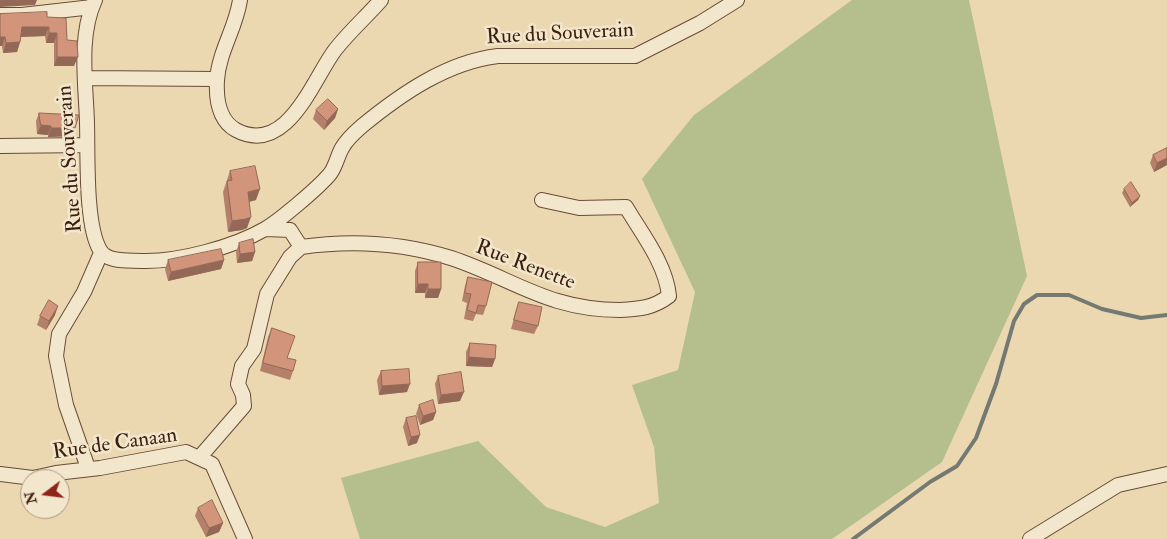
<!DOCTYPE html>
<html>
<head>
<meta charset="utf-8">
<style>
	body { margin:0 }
	#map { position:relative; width:1167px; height:539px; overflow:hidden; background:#ebd8b1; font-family:"IM FELL Double Pica",serif }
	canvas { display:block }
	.north { position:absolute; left:20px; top:469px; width:50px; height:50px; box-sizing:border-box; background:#f2e6cc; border:1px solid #a99680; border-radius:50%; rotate:255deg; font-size:14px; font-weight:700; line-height:20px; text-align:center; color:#3b1e0d }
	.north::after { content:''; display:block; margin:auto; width:18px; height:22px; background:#8f2418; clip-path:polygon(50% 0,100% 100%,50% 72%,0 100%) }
</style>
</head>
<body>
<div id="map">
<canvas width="1167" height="539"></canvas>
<div class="north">N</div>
</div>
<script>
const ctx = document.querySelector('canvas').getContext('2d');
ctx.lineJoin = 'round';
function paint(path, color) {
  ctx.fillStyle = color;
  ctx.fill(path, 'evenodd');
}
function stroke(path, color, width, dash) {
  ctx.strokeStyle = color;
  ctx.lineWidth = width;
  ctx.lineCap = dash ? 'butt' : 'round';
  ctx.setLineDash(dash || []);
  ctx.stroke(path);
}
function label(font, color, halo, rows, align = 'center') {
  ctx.font = font + ' "IM FELL Double Pica",serif';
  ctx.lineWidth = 5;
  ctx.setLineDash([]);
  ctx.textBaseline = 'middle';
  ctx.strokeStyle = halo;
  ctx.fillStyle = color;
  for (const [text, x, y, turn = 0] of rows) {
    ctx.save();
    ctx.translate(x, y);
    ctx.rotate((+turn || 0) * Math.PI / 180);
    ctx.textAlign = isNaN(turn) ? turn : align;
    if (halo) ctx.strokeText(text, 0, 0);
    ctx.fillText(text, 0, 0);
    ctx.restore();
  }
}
paint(new Path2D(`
	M852,0H969L1027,276L942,462L832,539H360L341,478L478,441L546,507L605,527L659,503L654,447L632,385L678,370L695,292L642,179L694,115Z`), '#b5bf8d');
stroke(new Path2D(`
	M853,539L930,482L957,466L976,438L996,384L1014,321L1024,304L1037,295H1069L1102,309L1141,318L1167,315`), '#747a71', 4);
const minor = new Path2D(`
	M95,0C78,37 86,84 87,123C88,154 85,225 100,250C107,263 130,260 142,261C178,262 234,247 265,229C279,221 318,188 329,175C335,169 337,157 342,148C346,141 355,132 362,126C401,94 447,62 498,56H635L700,23L737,0
	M240,0C236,28 219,51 217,80C216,98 218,120 236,130C287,157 313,79 335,50C349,32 366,17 381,0
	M0,15H22L92,7
	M86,78L217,79
	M0,146L87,145
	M301,247C350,240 403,243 451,258C514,279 548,310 620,310C640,309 653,308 669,296C666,264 642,234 626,207L579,208L542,200
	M199,458L244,406L243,395L238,384L242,366L254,349L267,294L290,257L301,247L290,230L266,229
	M88,468L66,405L56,356L59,334L84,292L101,253
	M0,474L33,478L56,473L100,468L186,452L212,464L245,539
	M1030,539L1118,485L1167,474`);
stroke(minor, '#674c36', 16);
stroke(minor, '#f2e6cc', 14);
paint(new Path2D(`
	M0,14L47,17L67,40L74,66H54V43H46L45,36L21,37L20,42L17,52L3,53L2,46H0Z
	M338,109L335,118L324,130L313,119L316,110Z
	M39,113L75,128L72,136L48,137V135L37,134L36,121Z
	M1167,148V165L1154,172L1150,163L1153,155Z
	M230,171L256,200L249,202L247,228L242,230L228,232L223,192Z
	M1124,189L1140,196L1138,200L1130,207L1122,193Z
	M239,243L255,252L252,261L237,263L236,252Z
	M168,260H224L221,269L168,281L165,269Z
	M418,262L441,289L438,298H425V293H415V271Z
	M468,277L486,306L483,315L476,314L473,321L464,319L467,303L462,301L465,286Z
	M519,302L538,326L534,334L511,329L516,311Z
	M55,315L46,330L37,325L40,316Z
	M272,328L287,358L293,371L290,380L260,371L268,337Z
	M470,343L495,359L492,367L466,366V352Z
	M381,371L407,392L379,395L377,380Z
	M438,376L460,401L438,404L435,384Z
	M419,405L436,412L433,420L420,425L416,414Z
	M406,418L417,443L408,446L403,427Z
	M198,508L223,523L219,532L206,537L195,516Z`), '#b5806a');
paint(new Path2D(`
	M0,0H37L35,5L0,7Z
	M22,27H49L45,36L18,37Z
	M49,33H57L54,43H46Z
	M0,37H5L2,46H0Z
	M20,42L17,52L3,53L6,43Z
	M57,57H78L74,66H54Z
	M338,109L335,118L324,130L327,121Z
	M41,125L51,126L48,135L37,134Z
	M51,128H75L72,136L48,137Z
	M1167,158V165L1154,172L1157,163Z
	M260,189L256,200L244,203L248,192Z
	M1140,196L1138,200L1130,207L1132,203Z
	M251,217L247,228L242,230L228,232L232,221Z
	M255,252L252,261L237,263L240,254Z
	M224,260L221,269L168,281L171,272Z
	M418,284H428L425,293H415Z
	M428,289H441L438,298H425Z
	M58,306L55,315L46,330L49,321Z
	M469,357L495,359L492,367L466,366Z
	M410,384L407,392L379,395L382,386Z
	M464,392L460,401L438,404L441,395Z
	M436,412L433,420L420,425L423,416Z
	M420,435L417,443L408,446L411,437Z
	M223,523L219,532L206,537L209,528Z`), '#936856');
const building = new Path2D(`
	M47,12V17L66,18L67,40L77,41L78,57H57V33H49V27H22L20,42L6,43L5,37H0V14Z
	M328,99L338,109L327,121L316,110Z
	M39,113L79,115L75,128H51V126L41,125Z
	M1167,148V158L1157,163L1153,155Z
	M255,166L260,189L248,192L251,217L246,219L232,221L227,181L232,180L230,171Z
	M1131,182L1140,196L1132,203L1124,189Z
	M253,239L255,252L240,254L239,243Z
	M221,249L224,260L171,272L168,260Z
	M418,262H441V289H428V284H418Z
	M468,277L492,282L486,306L478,305L476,313L467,310L471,294L465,293Z
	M49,300L58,306L49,321L40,316Z
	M519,302L542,307L538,326L514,320Z
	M272,328L295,336L287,358L296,360L293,371L263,363Z
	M470,343L496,345L495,359L469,357Z
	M409,369L410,384L382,386L381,371Z
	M461,372L464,392L441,395L438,376Z
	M433,400L436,412L423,416L419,405Z
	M416,416L420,435L411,437L406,418Z
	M212,500L223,523L209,528L198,508Z`);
paint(building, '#d2957b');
stroke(building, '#936856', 1);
label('21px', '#3b1e0d', '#f2e6cc', [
	["Rue du Souverain",560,35,-3],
	["Rue du Souverain",71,159,-94],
	["Rue Renette",525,266,21],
	["Rue de Canaan",115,445,-8]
]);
</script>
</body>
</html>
